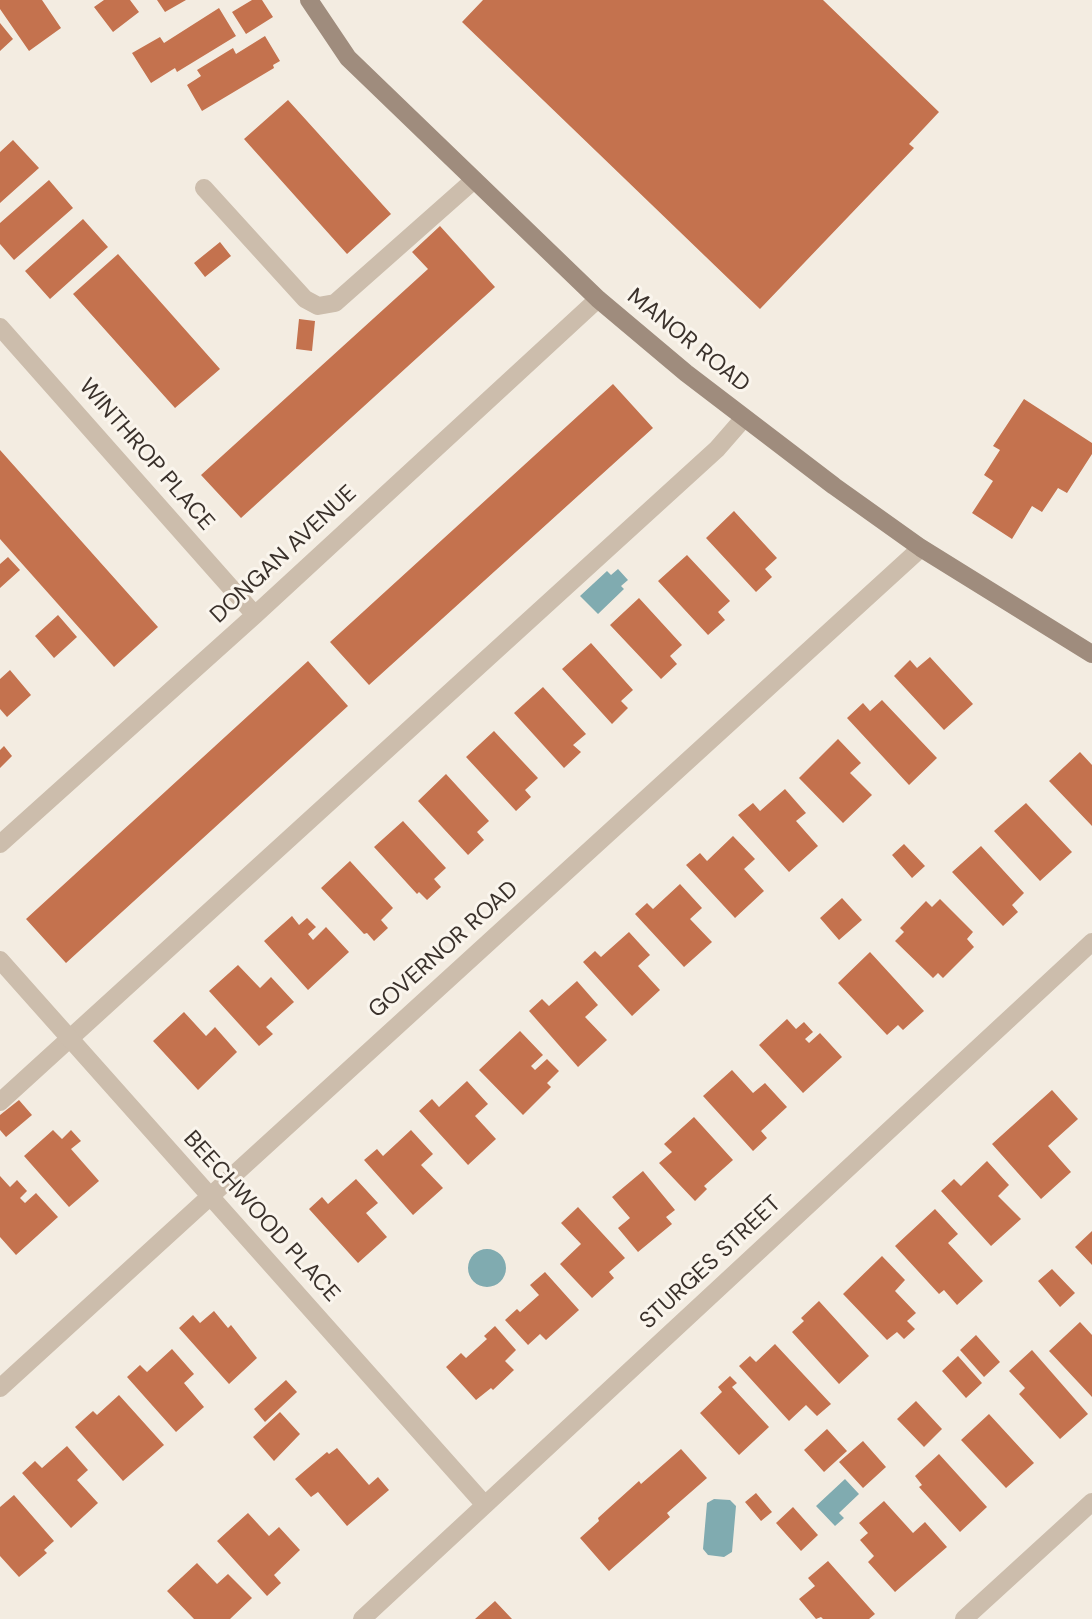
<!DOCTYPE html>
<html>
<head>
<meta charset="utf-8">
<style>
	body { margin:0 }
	canvas { display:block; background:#f3ece1 }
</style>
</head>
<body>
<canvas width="1092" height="1619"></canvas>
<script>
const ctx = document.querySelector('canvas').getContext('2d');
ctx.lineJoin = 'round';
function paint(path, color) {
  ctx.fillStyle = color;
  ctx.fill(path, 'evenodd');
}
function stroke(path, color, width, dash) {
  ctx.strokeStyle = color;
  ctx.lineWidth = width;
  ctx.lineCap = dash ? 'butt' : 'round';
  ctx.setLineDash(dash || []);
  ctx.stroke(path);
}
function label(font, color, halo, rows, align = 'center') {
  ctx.font = font + ' "DM Sans",sans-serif';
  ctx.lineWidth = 6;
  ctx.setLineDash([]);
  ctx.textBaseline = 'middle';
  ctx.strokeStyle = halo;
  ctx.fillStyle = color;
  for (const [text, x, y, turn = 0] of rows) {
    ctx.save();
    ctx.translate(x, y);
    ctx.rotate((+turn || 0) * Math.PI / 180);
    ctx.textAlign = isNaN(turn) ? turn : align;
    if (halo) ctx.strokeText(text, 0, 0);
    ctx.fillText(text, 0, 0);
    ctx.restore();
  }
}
paint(new Path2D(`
	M618,569L628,580L621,586L624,589L598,614L580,596L607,571L611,575Z
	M468 1268a19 19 0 1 1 38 0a19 19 0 1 1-38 0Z
	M845,1479L859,1494L839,1513L844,1518L835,1526L816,1506Z
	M714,1499L730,1500L736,1506L732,1552L724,1557L708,1555L703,1549L707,1503Z`), '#80abb0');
paint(new Path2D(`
	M0,0H42L61,28L29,51L0,9Z
	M104,0H130L139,12L113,32L94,7Z
	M157,0H186L165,12Z
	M252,0H262L273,17L246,34L232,12Z
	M483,0H823L939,112L909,144L914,148L760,309L462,22Z
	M219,8L236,36L177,72L175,68L151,83L132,53L160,37L164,43Z
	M0,23L13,39L0,51Z
	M265,36L280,61L273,65L274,68L202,111L187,85L201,76L197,70L233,48L236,54Z
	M288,100L391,214L347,254L244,139Z
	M13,140L39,168L0,203V152Z
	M49,180L73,208L14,260L0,244V223Z
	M83,219L108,247L50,299L25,271Z
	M440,226L495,287L241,518L201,475L428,269L412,252Z
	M220,242L231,256L205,277L194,263Z
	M118,254L220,369L175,408L73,294Z
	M299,319L315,321L312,351L296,349Z
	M613,384L653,428L369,685L330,642Z
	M1024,399L1092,443V454L1067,493L1058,488L1042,512L1032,506L1012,539L972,513L993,481L984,475L1000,450L993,446Z
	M0,450L158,627L114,667L0,539Z
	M734,511L777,558L765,569L772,577L756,592L706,538Z
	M687,555L730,601L718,612L725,620L708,635L658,581Z
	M8,557L20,570L0,588V564Z
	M639,598L682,645L670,656L677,664L661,679L610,625Z
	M58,615L77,637L54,658L35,636Z
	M591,643L633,690L621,701L628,708L612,724L562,669Z
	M930,657L973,704L944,730L894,676L910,660L917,668Z
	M308,661L348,706L66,963L26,919Z
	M10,670L31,695L7,717L0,709V679Z
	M543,687L586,734L573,745L581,752L564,768L514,713Z
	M882,700L937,758L909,785L847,718L863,703L870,711Z
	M494,731L538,778L525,790L531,797L516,811L466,757Z
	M838,739L861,763L850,773L872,795L843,823L799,778Z
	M4,746L12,756L0,768V750Z
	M1080,752L1092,765V826L1049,781Z
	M446,774L489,821L477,832L484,840L468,855L418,801Z
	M785,789L806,813L796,821L818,846L789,872L738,815L753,803L760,811Z
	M1026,803L1072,852L1040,881L994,831Z
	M403,821L446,868L434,879L441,887L427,900L419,892L417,894L374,847Z
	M733,836L755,859L744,869L764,891L735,918L686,865L700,853L707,861Z
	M904,844L925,866L912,878L892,855Z
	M981,846L1024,893L1012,905L1018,912L1003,926L952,872Z
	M350,861L393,908L381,920L388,928L374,941L367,933L364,934L321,888Z
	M680,884L702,908L690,919L712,942L684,967L635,914L647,903L653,909Z
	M842,898L862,920L839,940L820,918Z
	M940,899L973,932L967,939L974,947L943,978L938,973L933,978L895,941L904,932L900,928L926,901L932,907Z
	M292,916L299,925L307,918L316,927L308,934L313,940L326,927L349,952L308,990L264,941Z
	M629,932L650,955L638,966L660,990L632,1016L583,962L595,951L601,957Z
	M870,952L924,1011L903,1030L898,1025L887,1035L838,983Z
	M238,965L260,988L271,977L294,1002L266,1027L273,1034L259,1046L209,991Z
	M577,981L598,1005L585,1017L607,1040L578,1067L529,1011L542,999L549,1006Z
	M184,1012L206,1036L215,1027L237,1052L198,1090L153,1041Z
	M787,1019L796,1029L804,1022L813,1032L805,1039L809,1043L820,1033L842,1057L803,1093L759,1045Z
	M520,1031L543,1055L531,1066L535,1070L547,1059L559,1071L547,1083L551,1087L523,1115L479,1070Z
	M732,1070L753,1093L765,1083L787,1107L761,1131L767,1138L753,1151L703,1096Z
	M467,1081L488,1104L475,1116L496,1139L468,1165L419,1111L432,1099L439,1107Z
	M1052,1090L1078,1119L1048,1146L1071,1172L1041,1199L992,1144Z
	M19,1100L32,1115L6,1137L0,1130V1115Z
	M694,1117L733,1160L704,1186L707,1189L695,1201L659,1163L672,1152L664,1144Z
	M53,1130L62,1139L71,1130L81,1141L71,1149L99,1181L69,1207L24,1156Z
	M411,1130L433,1154L421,1165L443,1188L413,1215L364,1160L377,1149L383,1156Z
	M987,1161L1009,1185L998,1196L1021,1219L991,1246L941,1191L954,1179L961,1186Z
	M643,1171L675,1210L666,1217L672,1224L638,1252L618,1228L630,1218L612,1197Z
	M0,1176L10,1187L17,1180L27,1191L20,1198L25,1203L36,1193L58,1217L16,1255L0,1237Z
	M356,1179L378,1203L366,1213L387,1237L358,1263L309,1209L322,1197L328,1204Z
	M578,1207L625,1258L609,1272L614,1278L592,1298L560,1264L581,1244L561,1223Z
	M935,1209L958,1234L948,1243L983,1281L957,1305L944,1290L939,1294L895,1246Z
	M1092,1231V1265L1075,1247Z
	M882,1256L905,1280L895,1291L916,1313L907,1321L915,1329L904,1339L897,1332L887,1340L843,1294Z
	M1052,1269L1075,1293L1060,1307L1038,1281Z
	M545,1272L579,1310L546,1340L540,1334L528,1345L505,1320L517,1309L520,1312L539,1295L530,1285Z
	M819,1301L869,1356L839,1384L792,1332L804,1321L801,1318Z
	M214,1311L228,1328L231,1325L257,1358L229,1384L179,1328L193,1315L200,1323Z
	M1080,1322L1092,1335V1397L1049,1351Z
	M495,1326L516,1350L505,1361L514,1370L493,1390L491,1388L476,1400L446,1367L461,1353L466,1358L487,1339L484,1336Z
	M976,1335L1000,1362L984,1377L960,1350Z
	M775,1344L831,1404L817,1416L806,1405L789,1421L739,1366L750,1356L756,1362Z
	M172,1349L194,1374L184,1383L204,1407L176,1432L127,1377L140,1365L147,1372Z
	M1032,1350L1088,1414L1060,1439L1019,1394L1025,1388L1009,1371Z
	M958,1356L982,1383L966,1398L942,1371Z
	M730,1376L737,1383L732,1387L769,1427L739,1455L700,1413L722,1392L718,1387Z
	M286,1380L297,1392L265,1422L254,1409Z
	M119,1395L164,1445L123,1481L75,1427L93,1411L97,1415Z
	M916,1401L942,1429L924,1447L897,1419Z
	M280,1412L300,1434L274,1461L253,1437Z
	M989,1414L1034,1463L1006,1488L961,1440Z
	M827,1429L847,1451L824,1472L804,1450Z
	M863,1441L886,1467L863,1488L839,1462Z
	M67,1446L88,1470L77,1480L98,1503L71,1528L22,1473L35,1461L42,1468Z
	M337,1448L369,1485L378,1477L389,1490L347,1526L318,1492L311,1497L295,1479L327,1452L329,1454Z
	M681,1449L707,1478L667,1513L670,1517L609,1571L580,1538L599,1521L598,1518L639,1481L641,1484Z
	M939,1454L987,1507L960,1532L919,1487L922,1485L915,1476Z
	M756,1493L772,1512L761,1521L745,1502Z
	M14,1495L54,1541L44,1550L47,1553L19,1577L0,1556V1507Z
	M884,1501L913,1533L925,1522L947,1547L895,1592L868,1562L874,1556L860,1540L868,1533L859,1523Z
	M793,1507L818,1535L801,1551L776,1523Z
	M248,1513L269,1536L279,1527L300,1550L274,1575L281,1583L267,1596L217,1541Z
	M828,1561L875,1614L869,1619H823L821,1617L816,1619L799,1599L815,1586L808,1578Z
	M197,1563L217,1584L228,1574L252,1598L230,1619H194L167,1591Z
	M495,1601L512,1619H475Z`), '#c4724e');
stroke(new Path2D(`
	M204,188L305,299L318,306L335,303L474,180
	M0,1102L717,449L744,418`), '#ccbdac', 18);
stroke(new Path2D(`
	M0,327L255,615
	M0,844L255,615L598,299
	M0,960L485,1505
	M0,1388L921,548
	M362,1619L1092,942
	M964,1619L1092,1502`), '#ccbdac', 18);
stroke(new Path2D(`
	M309,0L348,58L598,299L686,373L834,486L921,548L1092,654`), '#9f8c7d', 18);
label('23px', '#3a312b', '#faf5ed', [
	["MANOR ROAD",688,341,39],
	["WINTHROP PLACE",146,455,49],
	["DONGAN AVENUE",284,555,-43],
	["GOVERNOR ROAD",444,950,-42],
	["BEECHWOOD PLACE",261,1217,48],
	["STURGES STREET",711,1263,-43]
]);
</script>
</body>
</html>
